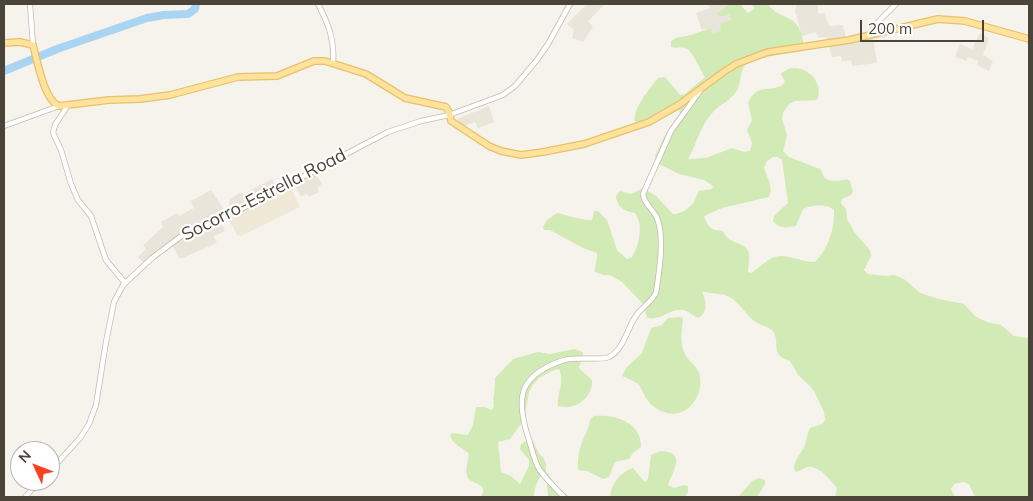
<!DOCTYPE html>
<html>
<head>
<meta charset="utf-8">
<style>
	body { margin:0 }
	#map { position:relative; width:1033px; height:501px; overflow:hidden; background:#f6f3ec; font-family:Mulish,sans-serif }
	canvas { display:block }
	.frame { position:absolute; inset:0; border:5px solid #4b4439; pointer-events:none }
	.north { position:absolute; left:10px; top:441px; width:50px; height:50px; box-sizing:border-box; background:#fff; border:1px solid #b7b4b0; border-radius:50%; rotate:313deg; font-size:14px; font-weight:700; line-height:20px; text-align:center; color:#4b4439 }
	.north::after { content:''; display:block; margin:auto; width:18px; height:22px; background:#fc3f1d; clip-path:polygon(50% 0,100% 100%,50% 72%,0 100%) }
	.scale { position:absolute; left:860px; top:20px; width:124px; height:22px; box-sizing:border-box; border:2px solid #4b4439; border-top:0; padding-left:6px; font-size:15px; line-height:18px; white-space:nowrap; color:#4b4439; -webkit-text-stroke:4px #fff; paint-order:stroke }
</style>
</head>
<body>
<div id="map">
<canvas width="1033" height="501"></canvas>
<div class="frame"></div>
<div class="north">N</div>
<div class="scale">200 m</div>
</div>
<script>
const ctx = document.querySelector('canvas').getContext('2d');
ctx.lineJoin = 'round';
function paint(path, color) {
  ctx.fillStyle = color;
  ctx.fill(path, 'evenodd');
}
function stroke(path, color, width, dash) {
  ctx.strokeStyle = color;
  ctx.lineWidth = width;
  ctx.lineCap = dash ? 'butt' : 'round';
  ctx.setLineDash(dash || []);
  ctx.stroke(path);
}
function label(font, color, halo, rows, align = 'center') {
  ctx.font = font + ' Mulish,sans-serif';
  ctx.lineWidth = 4.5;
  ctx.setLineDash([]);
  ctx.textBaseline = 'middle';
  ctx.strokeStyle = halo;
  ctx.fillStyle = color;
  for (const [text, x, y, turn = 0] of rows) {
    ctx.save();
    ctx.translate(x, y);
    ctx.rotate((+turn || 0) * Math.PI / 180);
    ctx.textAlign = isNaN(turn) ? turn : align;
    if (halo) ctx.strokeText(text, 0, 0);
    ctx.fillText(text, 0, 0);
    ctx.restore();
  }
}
paint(new Path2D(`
	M587,4H601L603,6L588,21L593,27L583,42L572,38L574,30L567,24Z
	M707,4H730L717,13H729L731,21L721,30L713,34L711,28L702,30L696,13L710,8Z
	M797,4H818V14L824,13L829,26L843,25L847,42L873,36L877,63L852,66L851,60L842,62L841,56L832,57L826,37L818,38L816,32L802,36L795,11Z
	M980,33L989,38L983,55L993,61L989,71L977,65L978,61L968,57L966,61L955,57L960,44L972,49Z
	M489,106L494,122L478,128L475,122L461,127L457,119Z
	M315,173L322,184L317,187L319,192L309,197L307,194L301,196L294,184Z
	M272,179L277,189L233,210L229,204L230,200L233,197L242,192L244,194Z
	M211,190L227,214L218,217L225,231L214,236L217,243L180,259L171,243L146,265L138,257L146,249L143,245L163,227L161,222L177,213L179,216L194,208L191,201Z`), '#eae5da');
paint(new Path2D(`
	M288,181L300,207L241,236L237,235L225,211Z`), '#efe8d6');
paint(new Path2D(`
	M730,4H740L748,13L755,8L751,4H768C781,23 801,10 804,48L798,52C786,54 754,57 746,64C739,71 742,84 736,92C730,101 720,104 713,112C700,126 697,143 688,159L706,158L732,148L744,152L750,151L752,143L747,130L752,120L748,103C757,84 765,92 781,86L785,82L781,74C797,57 827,80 817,100L795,101L789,104L783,113L782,119L787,135L783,151L789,157L820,169C822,171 822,174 824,177C829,183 841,181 847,179L850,181L853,192L851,195L842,199L841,203L846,209L847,219L855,233L870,250L871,256L864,270L868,274L886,276L894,275L904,279L920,293L939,299L964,304L976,317L987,322L1001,325L1014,336L1029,338V497H975L969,484L964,482L954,484L951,489L955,497H835L837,488C832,481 817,464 808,467C804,468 800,471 796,472L794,469C794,459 801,454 805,445C807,439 807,434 810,428L822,424L825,420L824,412L814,391L810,386L798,375L790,361C768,355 782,341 772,330C767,326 759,325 754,321C744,313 738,299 725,295C718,293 710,294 702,291C706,301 709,312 698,318C693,316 689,311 683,310C670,308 662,321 647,318L643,304L622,282L610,275H603L595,272C594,265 598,260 597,253L583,248L550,230H544L543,227L547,220L557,213C566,215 585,221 592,220L594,211H598L607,220L617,250L627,259L632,257C639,246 644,224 635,213C625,211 617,208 616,196L620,191L631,194L643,188L656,196L673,214C681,214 689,209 694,202C696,199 696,195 699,191L712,189L713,186L704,180L679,174L657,163L655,156L666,133L680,113L679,110L646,127L639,128C638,126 636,124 635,121C632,109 651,87 658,78L665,77L680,95L685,94L705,77C701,71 692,51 687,49C682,46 676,49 671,47V41L676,38L691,35L711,28L713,34L721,30L720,24L731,20L729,14L719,17L717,13ZM773,157H778L782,160L788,203L774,216L773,221C780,229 786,228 796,226L803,209C813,205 825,203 834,210C835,228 828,249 815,262C803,263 787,253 775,257C766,260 759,268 751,273L748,272C748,266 750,260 749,255C748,240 730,247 723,231C711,230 708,228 704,216L722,208L769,197C774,187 767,178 764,168L767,161Z
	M679,317L683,318C682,329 680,338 683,349C686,361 696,364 699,373C706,395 686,421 664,412C653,408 647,402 643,392C642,391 640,386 639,385C635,381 627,378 622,376L626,368L642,353L651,328L662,325L668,318Z
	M574,349L581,351L583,353L579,368L592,380C593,398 575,411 558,406C557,392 565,384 559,369L554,370L539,378L533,385L529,392L524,420L510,439L498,442L501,472L511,476L520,484L529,466V460L520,449L521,444L528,440L533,441L539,454L543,457L546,463V471L558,488L570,497H548L546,471C538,477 534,488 534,497H481C490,482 470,485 467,476C465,470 468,461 469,454C463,448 452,444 450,435L452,433L468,435L473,425L476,407H484L492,410L494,406C492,400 496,387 495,378L513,359L538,352L550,354Z
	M594,416C614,414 642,422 641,447L633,453L629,459L615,462L609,477L603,479L587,471L578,470C577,462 579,450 582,442C585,434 589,429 590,420Z
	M661,451C687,452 673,471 668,485L674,488L683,485L688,486V492L685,497H610C611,484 620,472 633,468L645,482L648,479L651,455Z
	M759,478L765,480V484L757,497H738L752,481Z`), '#d2eab5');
stroke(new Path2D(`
	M4,71L57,49L147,18L164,15L188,14L195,9L196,4`), '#a9d4f2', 8);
const minor = new Path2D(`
	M30,4L33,45
	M318,4C328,23 335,40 333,63
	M872,35L874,26L896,4
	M68,105L55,125L53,133L61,150L71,184L78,200L91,216L106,260L125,283
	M4,126L59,106
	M50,471L80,438L89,424L96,405L106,342L114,302L123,285L152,258L180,237L241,209L388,132L421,121L449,115L503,95L515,86L537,60L548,44L570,4
	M25,497L40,481
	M564,497C555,488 546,479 539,469C534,460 532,449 529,440C515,398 518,375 564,360C577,356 602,361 609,357C625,349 627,326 638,313C644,306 651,302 656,293C659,272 665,238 657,218C653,209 644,204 643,194L671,131L700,91`);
const major = new Path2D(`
	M4,43L20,42L33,45C37,60 44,100 59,106L109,100L140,99L170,95L238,77L277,76L314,61H325L366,74L405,98L446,107L449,112L451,121L489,146L501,151L521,155L543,152L584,144L649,122L680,104L725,71L736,64L768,52L849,40L938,19L965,21L1029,39`);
stroke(minor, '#c2bbae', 6);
stroke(major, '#e6c16a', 8);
stroke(minor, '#fff', 4.5);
stroke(major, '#ffe39c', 5.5);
label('18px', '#4b4439', '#fff', [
	["Socorro-Estrella Road",264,195,-27]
]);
</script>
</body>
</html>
